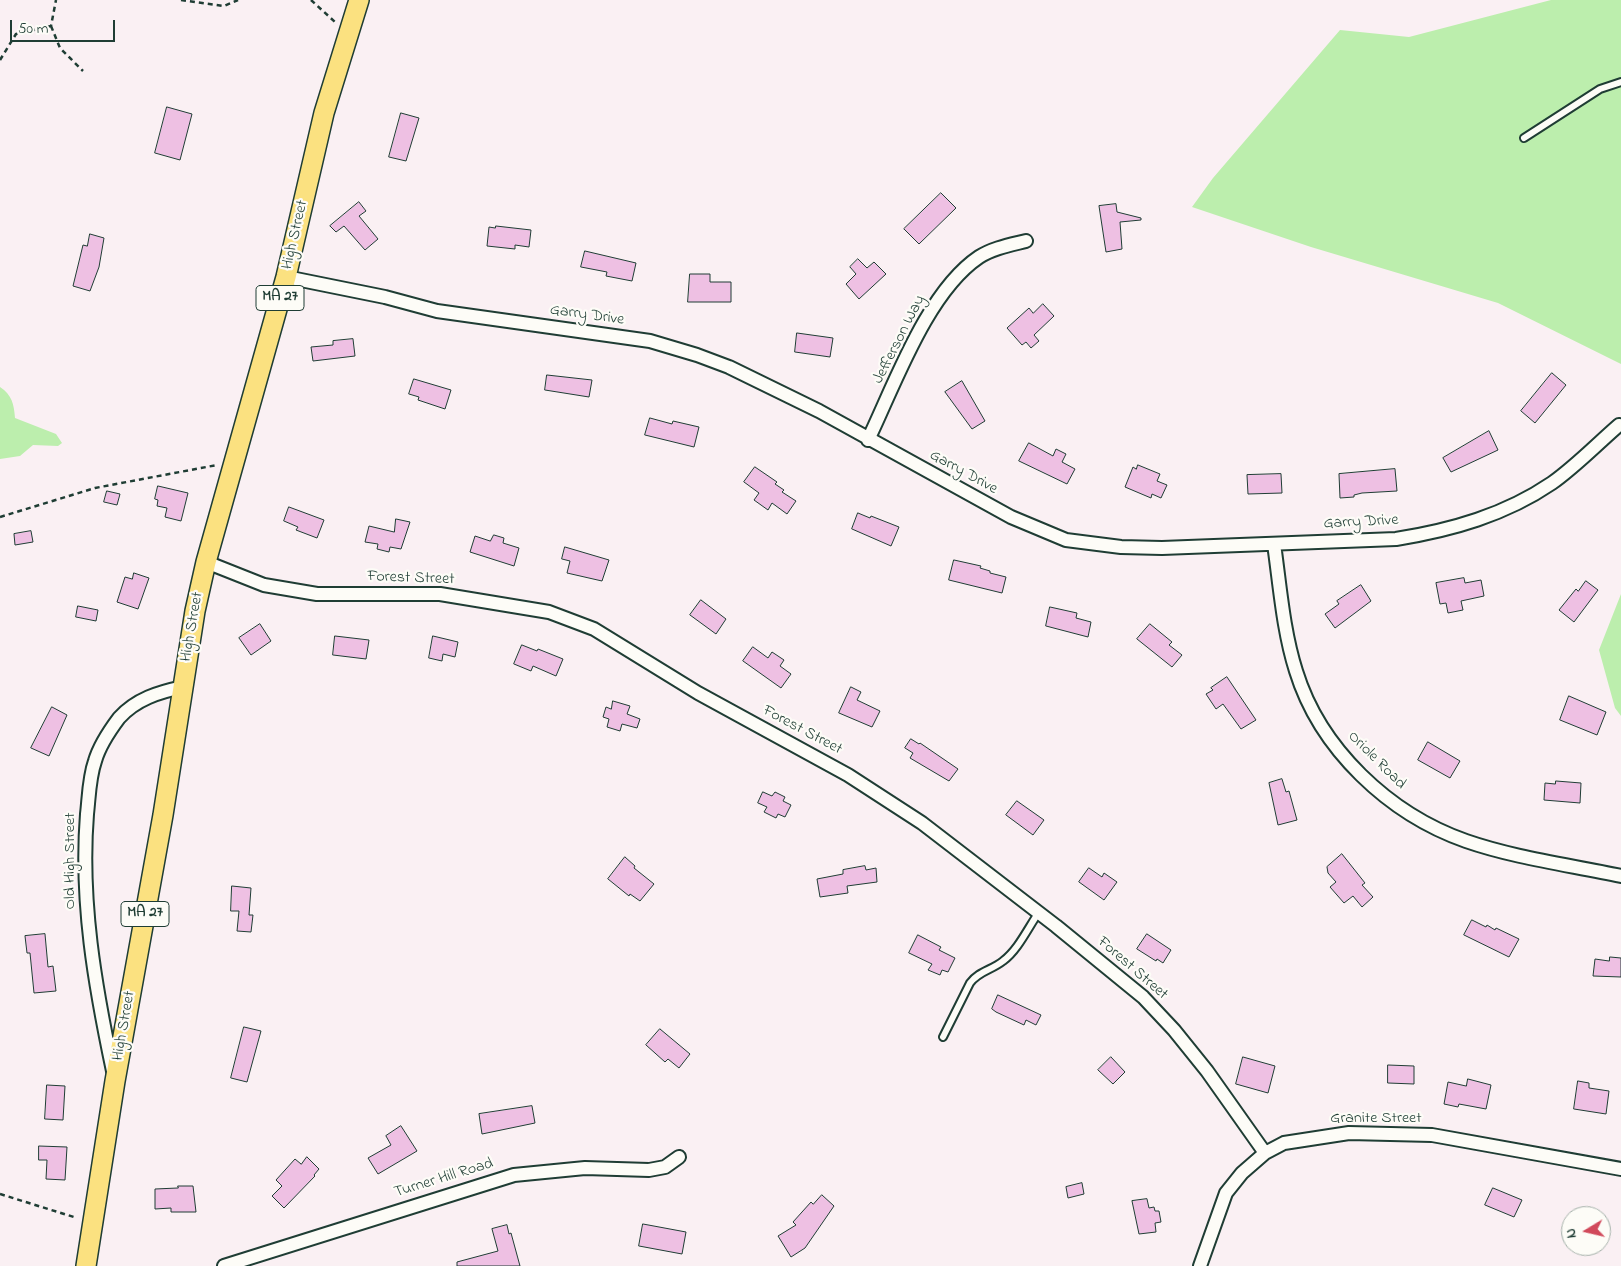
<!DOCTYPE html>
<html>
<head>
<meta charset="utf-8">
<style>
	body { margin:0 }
	#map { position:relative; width:1621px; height:1266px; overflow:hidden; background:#faf0f3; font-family:"Indie Flower",sans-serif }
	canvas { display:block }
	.north { position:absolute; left:1561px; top:1206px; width:50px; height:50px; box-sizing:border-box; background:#fdfcf7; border:1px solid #a4b0a9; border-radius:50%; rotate:261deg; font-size:14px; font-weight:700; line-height:20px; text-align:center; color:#1f3d34 }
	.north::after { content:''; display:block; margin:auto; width:18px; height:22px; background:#d1495b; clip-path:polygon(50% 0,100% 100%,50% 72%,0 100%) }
	.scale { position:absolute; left:10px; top:20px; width:105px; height:22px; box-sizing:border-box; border:2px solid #1f3d34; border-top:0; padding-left:6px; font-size:15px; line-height:18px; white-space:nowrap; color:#1f3d34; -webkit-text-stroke:4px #fdfcf7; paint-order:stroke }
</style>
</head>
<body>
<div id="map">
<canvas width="1621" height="1266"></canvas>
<div class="north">N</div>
<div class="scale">50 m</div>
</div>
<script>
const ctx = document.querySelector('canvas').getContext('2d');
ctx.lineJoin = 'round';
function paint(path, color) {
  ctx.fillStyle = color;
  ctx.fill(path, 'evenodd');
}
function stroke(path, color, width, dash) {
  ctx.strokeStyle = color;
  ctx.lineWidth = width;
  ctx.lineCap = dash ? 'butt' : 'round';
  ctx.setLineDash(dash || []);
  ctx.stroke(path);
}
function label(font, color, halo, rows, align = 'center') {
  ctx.font = font + ' "Indie Flower",sans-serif';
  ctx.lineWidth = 4.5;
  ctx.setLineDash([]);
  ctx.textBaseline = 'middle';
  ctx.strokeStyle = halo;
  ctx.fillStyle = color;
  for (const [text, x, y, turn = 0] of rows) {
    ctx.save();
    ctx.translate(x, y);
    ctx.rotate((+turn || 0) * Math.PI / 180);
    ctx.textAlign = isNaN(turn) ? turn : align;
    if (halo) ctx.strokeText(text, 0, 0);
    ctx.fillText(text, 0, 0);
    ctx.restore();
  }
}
paint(new Path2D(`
	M1551,0H1621V364L1498,303L1311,247L1192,207L1213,178L1340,30L1409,37Z
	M0,387C12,395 14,404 15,418L56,434L62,443L58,446L33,445L20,456L0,459Z
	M1621,594V716L1615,708L1599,650Z`), '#bceead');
const building = new Path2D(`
	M167,107L192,114L180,160L155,153Z
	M401,113L419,118L406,161L389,157Z
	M941,193L956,208L919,244L904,229Z
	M359,202L366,211L359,216L378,239L365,250L344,226L336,232L330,226Z
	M1116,204L1117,212L1141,218V220L1120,222L1122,249L1106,252L1099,206Z
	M496,226L531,230L529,247L515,245V249L487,246L489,227L495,228Z
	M90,234L104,238L99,267L90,291L73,286L83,245L87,246Z
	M585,251L636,263L632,281L606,276L607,272L581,267Z
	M858,259L867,268L874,262L886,274L859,299L846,284L856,274L850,267Z
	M690,274H710V282H731V302H688Z
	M1043,304L1054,316L1034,335L1039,341L1031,348L1026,342L1022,345L1007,328L1029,308L1033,313Z
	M797,333L833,338L830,357L795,352Z
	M353,339L355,356L313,361L311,347L333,345V341Z
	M1552,373L1566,385L1535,423L1521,411Z
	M547,375L592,380L589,397L545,390Z
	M414,379L451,390L445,409L418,400L419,397L409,394Z
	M962,381L985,421L972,429L945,392Z
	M650,418L672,424L673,421L699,427L694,447L645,435Z
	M1489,431L1498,450L1451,472L1443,458Z
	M1029,443L1053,456L1056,449L1066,454L1062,462L1075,469L1067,484L1019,461Z
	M1138,465L1160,474L1157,481L1167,485L1161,498L1152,494L1151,498L1125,487L1133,467L1136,469Z
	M755,467L777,482L775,484L784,490L782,492L796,501L787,514L772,503L768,510L754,500L759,493L744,482Z
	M1395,469L1397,491L1362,493L1354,495V497L1340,498L1339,474Z
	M1281,474L1282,493L1248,494L1247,475Z
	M158,486L188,493L181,521L165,517L167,508L157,506L158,500L155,499Z
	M107,491L120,494L117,505L104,502Z
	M289,507L324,520L317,538L296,530L298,527L284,521Z
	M858,513L870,518L871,516L899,527L891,546L852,529Z
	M396,519L410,522L401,549L390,547L389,552L377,549L378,544L365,542L369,526L394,532Z
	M31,531L33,542L15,545L14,534Z
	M494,535L504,538L503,543L519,548L514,566L470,552L475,536L490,541Z
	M565,547L609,560L602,581L567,573L570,561L562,559Z
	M954,560L981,566L980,568L990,571V573L1006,577L1002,593L949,580Z
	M134,573L149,578L138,609L117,602L125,577L132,579Z
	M1464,578L1465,583L1481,580L1484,596L1461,601L1463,610L1448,613L1446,603L1440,604L1436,583Z
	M1586,581L1598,590L1574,622L1559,610L1576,589L1578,591Z
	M1361,585L1371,601L1335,628L1325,614L1339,604L1337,601Z
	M701,600L726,619L716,634L690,615Z
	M78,606L98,610L96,621L76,617Z
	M1050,607L1077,613L1076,618L1091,622L1088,637L1046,626Z
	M260,624L271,641L251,655L239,638Z
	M1150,624L1172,642L1169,645L1182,655L1172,667L1137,639Z
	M335,636L369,640L366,659L333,655Z
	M433,636L458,642L455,657L443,654L442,661L429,658Z
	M522,645L537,651L538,649L563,659L556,676L533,666L531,671L514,664Z
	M753,647L768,658L772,652L784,660L780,666L791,674L781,688L743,661Z
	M1227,677L1256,720L1241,729L1223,704L1216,709L1206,694L1213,690L1211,688Z
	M851,687L861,692L857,700L880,711L872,727L839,713Z
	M1569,696L1606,712L1597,735L1560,720Z
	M613,701L630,706L627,714L640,719L637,728L622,724L620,731L607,727L609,719L603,717L606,707L611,709Z
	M52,707L67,715L49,756L31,748Z
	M911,739L919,744L920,743L958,769L949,781L910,758L913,753L905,748Z
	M1428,742L1460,761L1450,778L1418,760Z
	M1282,779L1286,792L1289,791L1297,820L1278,825L1269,783Z
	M1556,781L1581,783L1580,803L1544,800L1545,783L1555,784Z
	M763,792L772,796L775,792L785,797L783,801L791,805L785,817L778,814L776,818L764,812L767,807L758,803Z
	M1017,801L1044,820L1033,835L1006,815Z
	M1342,854L1365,883L1362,885L1373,897L1362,907L1353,896L1344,903L1330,887L1336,882L1328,873L1327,867Z
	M625,857L635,866L634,868L654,884L640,901L630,894L629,896L608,879Z
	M865,866L866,870L876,868L877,882L847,886L848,893L820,897L817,879L843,874V870Z
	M1089,868L1102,877L1104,873L1117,882L1104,900L1079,882Z
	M232,886L251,888L249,915H253L251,932L237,931L239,911H231Z
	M1472,920L1486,927L1487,925L1495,930L1496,928L1519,939L1509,957L1464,935Z
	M45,934L48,967L53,966L56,991L34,993L30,953H27L25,936Z
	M1147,934L1171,950L1163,963L1157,959L1156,961L1137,949Z
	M918,935L941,947L939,950L955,958L948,972L942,970L940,975L928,970L932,964L909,953Z
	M1610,957L1621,958V977L1593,976L1595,959L1609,961Z
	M998,995L1041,1015L1036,1025L1026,1020L1024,1025L996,1012L992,1009Z
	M244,1027L261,1031L247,1082L231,1078Z
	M660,1029L690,1054L679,1068L668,1059L665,1062L646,1045Z
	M1111,1057L1125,1072L1113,1084L1098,1070Z
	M1243,1057L1275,1066L1268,1093L1236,1084Z
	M1388,1065L1414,1066V1084L1388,1083Z
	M1468,1079L1491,1085L1486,1109L1459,1104L1458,1107L1444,1104L1448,1082L1466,1086Z
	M1578,1081L1589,1083V1088L1609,1091L1606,1114L1574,1109Z
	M47,1085L65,1086L63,1120L45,1119Z
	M532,1106L535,1123L482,1134L479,1114Z
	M401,1126L417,1151L378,1174L368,1158L391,1145L386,1136Z
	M39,1146L67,1147L65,1180L46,1179L47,1160H39Z
	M307,1157L319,1169L314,1175L315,1176L284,1208L272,1196L282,1186L276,1180L295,1159L301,1164Z
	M1082,1183L1084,1194L1068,1198L1066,1187Z
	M178,1186H193L196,1212H171V1208L155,1209V1189L178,1188Z
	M1493,1188L1522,1200L1514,1217L1485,1205Z
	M822,1195L834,1206L805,1248L791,1257L778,1236L796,1225L793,1222L811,1202L813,1204Z
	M1147,1199L1149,1208L1154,1207L1155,1211H1159L1161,1222L1155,1223L1156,1232L1139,1234L1132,1201Z
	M643,1224L686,1232L682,1254L639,1246Z
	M507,1225L509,1234L511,1233L520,1266H457V1262L498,1251L492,1229Z`);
paint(building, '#eec0e3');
stroke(building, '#1f3d34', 1);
const lane = new Path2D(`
	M1524,138L1600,89L1621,82
	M943,1037L970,983C979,971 992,970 1003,961C1018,950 1028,928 1039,912`);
const street = new Path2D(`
	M286,277L385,297L437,311L650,341L697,355L729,367L819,411L1011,517L1066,540L1121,547L1162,548L1396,539C1452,530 1505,515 1552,483C1576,466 1597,444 1619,425
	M868,440C895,384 927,292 979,257C993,248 1010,245 1026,241
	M1274,544C1280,586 1283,630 1296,671C1320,749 1389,814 1466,841C1515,858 1570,865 1621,876
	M206,562L264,585L317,594H440L549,612L594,629L698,693L848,775L922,823L1056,926L1143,997L1174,1030L1207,1071L1265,1153
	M113,1071C95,986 80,901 87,814C89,797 89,778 95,761C99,747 110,730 119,718C136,699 159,692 183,687
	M224,1266L514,1175L585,1168L649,1170L665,1167L679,1157
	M1200,1266L1226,1193L1242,1173L1265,1153L1284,1143L1349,1133L1432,1135L1621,1169`);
const primary = new Path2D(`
	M86,1266L115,1081L163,815L195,611L206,562L286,277L324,113L359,0`);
stroke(lane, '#1f3d34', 10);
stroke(street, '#1f3d34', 16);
stroke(primary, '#1f3d34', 22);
stroke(new Path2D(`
	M181,0L224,6L238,0
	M311,0L335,22
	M51,26L60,48L83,71
	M0,60L16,34L51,26L56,0
	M0,517L95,488L217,465
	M0,1194L77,1218`), '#1f3d34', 2.5, [5, 4]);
stroke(lane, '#fdfcf7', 6);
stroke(street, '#fdfcf7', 12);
stroke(primary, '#fbe180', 19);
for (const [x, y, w] of [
	[280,298,48],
	[145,914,48]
]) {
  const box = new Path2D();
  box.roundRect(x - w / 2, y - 12.5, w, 25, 4);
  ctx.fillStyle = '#fdfcf7';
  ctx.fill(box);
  stroke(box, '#1f3d34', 1);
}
label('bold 15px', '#1f3d34', null, [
	["MA 27",280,298],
	["MA 27",145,914]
]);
label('16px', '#1f3d34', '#fdfcf7', [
	["High Street",296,235,-77],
	["Garry Drive",587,316,8],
	["Jefferson Way",900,340,-63],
	["Garry Drive",963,473,29],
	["Garry Drive",1361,523,-3],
	["Forest Street",411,579,2],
	["High Street",193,627,-80],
	["Forest Street",802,731,28],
	["Oriole Road",1376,761,45],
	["Old High Street",71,861,-90],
	["Forest Street",1132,969,41],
	["High Street",125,1026,-80],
	["Granite Street",1376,1119],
	["Turner Hill Road",444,1179,-17]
]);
</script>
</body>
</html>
